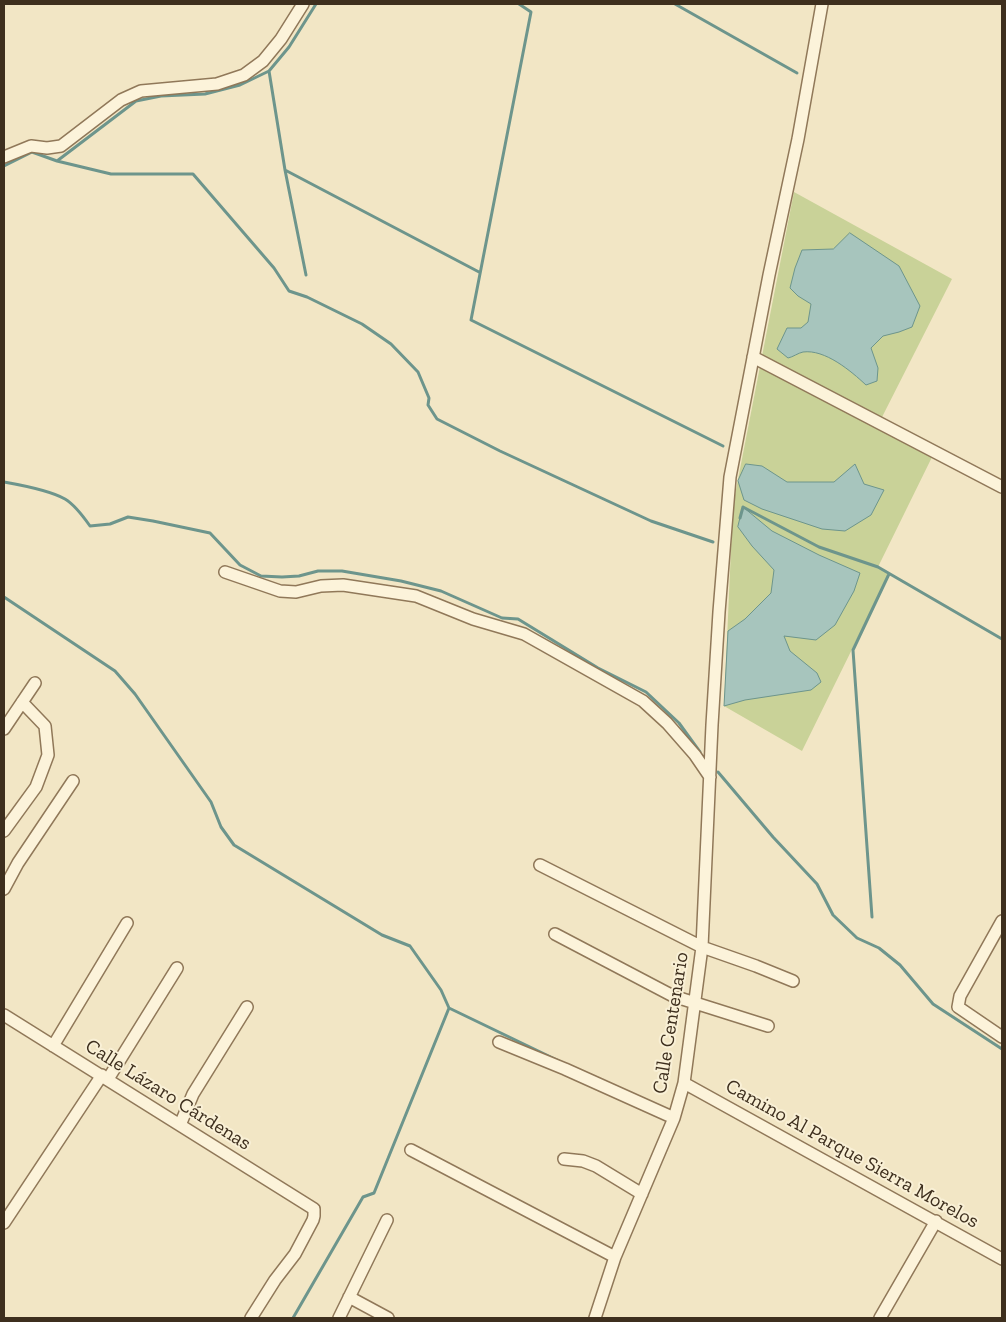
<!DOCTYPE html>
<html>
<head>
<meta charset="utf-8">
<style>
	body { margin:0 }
	#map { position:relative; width:1006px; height:1322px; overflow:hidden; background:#f2e6c5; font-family:"Zilla Slab",serif }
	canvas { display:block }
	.frame { position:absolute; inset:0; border:5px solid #3e2f1e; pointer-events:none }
</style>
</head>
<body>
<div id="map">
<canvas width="1006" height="1322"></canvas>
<div class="frame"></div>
</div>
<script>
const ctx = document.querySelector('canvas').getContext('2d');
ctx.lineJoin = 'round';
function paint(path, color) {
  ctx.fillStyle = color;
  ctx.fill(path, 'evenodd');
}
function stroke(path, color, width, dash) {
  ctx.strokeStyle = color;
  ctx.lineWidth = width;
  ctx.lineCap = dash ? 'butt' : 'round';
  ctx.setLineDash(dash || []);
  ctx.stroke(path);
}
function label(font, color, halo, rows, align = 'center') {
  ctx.font = font + ' "Zilla Slab",serif';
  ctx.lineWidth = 4;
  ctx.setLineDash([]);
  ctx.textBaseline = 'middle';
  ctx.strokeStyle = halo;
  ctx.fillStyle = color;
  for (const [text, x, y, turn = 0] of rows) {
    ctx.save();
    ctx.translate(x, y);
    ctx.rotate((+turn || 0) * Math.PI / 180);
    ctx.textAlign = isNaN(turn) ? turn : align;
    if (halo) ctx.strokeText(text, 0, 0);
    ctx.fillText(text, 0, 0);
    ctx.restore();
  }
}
paint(new Path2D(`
	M794,192L952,279L878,425L934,453L878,567L889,574L802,751L724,706L733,505Z`), '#c9d298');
const water = new Path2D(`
	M850,233L899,266L920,306L912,327L899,332L883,336L871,348L878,368L877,381L866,385C851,371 825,349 803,352C798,353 793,357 788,358L777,349L787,328H801L808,322L811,304L798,296L790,288L795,268L802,250L833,249Z
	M746,464L762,466L787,482H834L855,464L864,484L884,490L871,515L845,531L822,529L762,509L744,500L738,481Z
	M743,507L772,531L819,555L860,573L854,591L835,625L816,640L784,636L790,651L817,673L821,682L811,690L745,700L724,706L728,631L745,619L771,593L774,570L752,546L738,527Z`);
paint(water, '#a7c5bd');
stroke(water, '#6d958c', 1);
stroke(new Path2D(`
	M519,4L531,12L471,320L723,446
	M675,4L797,73
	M269,71L285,170L306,275
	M57,161L136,101L161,96L205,94L240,85L269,71L289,47L316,4
	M4,166L32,152L57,161L111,174H193L274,268L289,291L307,297L362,324L391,344L418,372L429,398L428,405L437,419L500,451L651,521L713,542
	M285,170L479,272
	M4,482C21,485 51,491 65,499C75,505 83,516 90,526L110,524L128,517L153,521L210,533L240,565L261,576L282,577L299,576L318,571H342L401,581L441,591L502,618L518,619L598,668L646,692L679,723L700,752
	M740,518L743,507L819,547L878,567L1002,639
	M4,597L115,671L135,694L211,802L221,827L234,845L382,935L410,946L441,990L449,1008L559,1061
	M718,772L773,837L817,884L833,915L857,938L879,948L900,965L933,1004L1002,1049
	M872,917L853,650L889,574
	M293,1318L363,1197L374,1193L449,1008`), '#6d958c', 3);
const minor = new Path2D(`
	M4,157L31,146L47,148L61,146L121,100L141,91L217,84L244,75L263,61L281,39L303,4
	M753,357L1002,487
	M225,572L280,591L296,592L321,586L343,585L416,596L473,619L524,634L643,701L667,723L695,755L710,777
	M4,729L35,683
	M4,831L36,787L48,755L45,726L22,702
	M540,865L702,947L756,966L793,981
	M4,889L18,863L73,781
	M1002,921L960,996L958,1007L1002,1037
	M555,934L673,996L768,1026
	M4,1015L314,1209V1216L313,1220L295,1254L275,1280L251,1318
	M499,1042L565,1069L674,1118
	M53,1046L127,923
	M108,1079L177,968
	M684,1083L1002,1259
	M180,1125L193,1094L247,1007
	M411,1150L615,1257
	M564,1159L583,1161L596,1166L642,1194
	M4,1223L102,1075
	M349,1297L388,1318
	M339,1318L387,1220
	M595,1318L615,1257L674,1118L684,1083L702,947L712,725L719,612L730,477L769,275L798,139L822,4
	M880,1318L936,1221`);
stroke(minor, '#907859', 14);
stroke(minor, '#fcf3da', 11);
label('20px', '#3e2f1e', '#f9f0d6', [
	["Calle Centenario",671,1023,-81],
	["Calle Lázaro Cárdenas",168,1095,32],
	["Camino Al Parque Sierra Morelos",852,1154,29]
]);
</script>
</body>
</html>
